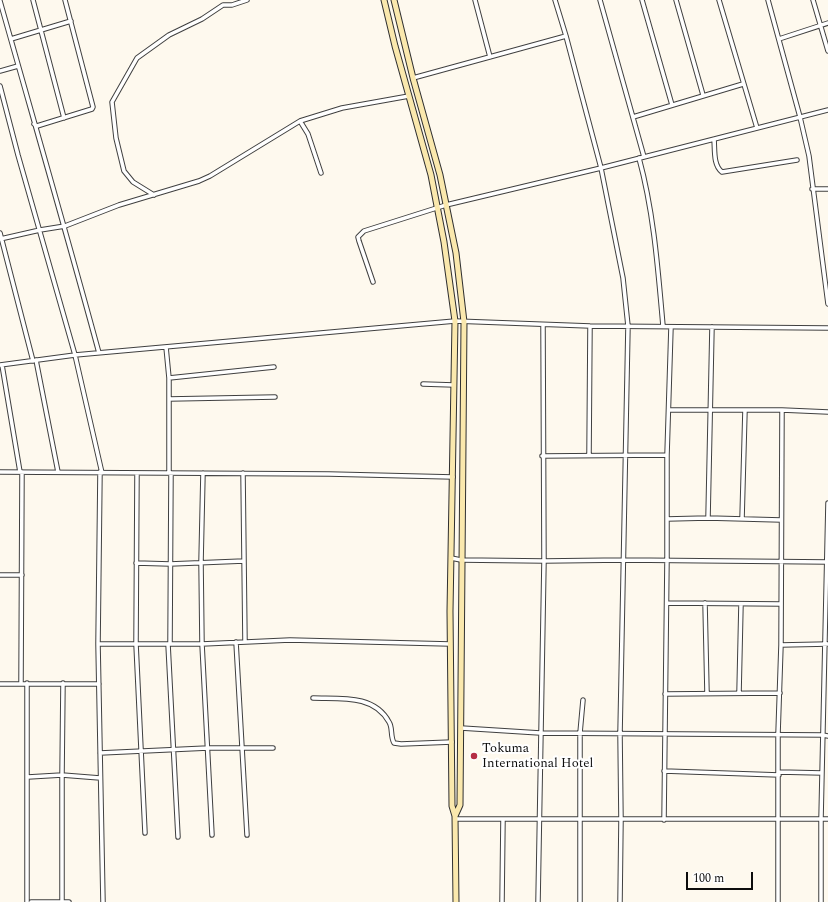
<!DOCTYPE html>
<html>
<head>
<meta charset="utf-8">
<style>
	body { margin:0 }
	#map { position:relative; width:828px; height:902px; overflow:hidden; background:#fef9ee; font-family:Spectral,serif }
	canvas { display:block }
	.scale { position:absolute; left:686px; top:872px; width:67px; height:18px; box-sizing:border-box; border:2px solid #0d0d0d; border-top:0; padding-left:5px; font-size:12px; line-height:14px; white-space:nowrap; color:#0d0d0d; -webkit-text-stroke:3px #fff; paint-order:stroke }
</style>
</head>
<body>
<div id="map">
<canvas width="828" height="902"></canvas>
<div class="scale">100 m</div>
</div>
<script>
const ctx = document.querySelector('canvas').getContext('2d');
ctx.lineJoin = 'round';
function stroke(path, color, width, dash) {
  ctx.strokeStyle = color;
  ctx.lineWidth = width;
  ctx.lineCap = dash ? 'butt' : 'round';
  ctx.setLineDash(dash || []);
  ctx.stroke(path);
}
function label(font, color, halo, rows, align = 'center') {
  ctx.font = font + ' Spectral,serif';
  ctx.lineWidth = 4;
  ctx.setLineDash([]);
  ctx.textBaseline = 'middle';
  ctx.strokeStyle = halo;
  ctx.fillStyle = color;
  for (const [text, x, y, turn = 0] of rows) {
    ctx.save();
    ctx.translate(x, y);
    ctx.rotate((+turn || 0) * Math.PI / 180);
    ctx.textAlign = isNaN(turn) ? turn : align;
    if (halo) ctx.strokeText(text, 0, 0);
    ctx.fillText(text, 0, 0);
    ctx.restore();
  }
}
const minor = new Path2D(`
	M33,0L64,118
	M475,0L490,57
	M555,0L566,36L601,168L623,278L628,326L620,734L621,820L620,902
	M600,0L644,157
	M642,0L672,105
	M676,0L703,95
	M719,0L757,128
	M768,0L800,117L809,156L828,304
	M813,0L828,51
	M0,1C33,118 67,235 99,353
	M11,39L71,21
	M779,39L828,23
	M0,71L18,66
	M413,78L566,36
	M0,86L18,155L75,355L102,473
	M633,117L743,84
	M300,121L308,134L321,173
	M34,124L37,126L92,109L93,107L65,0
	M714,139C715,150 713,165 722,172L797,160
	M639,158C654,213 658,270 663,326
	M812,189H828
	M154,195L133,182L124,171L116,138L112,102L137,58L169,35L202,19L223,5H232L247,0
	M0,233L33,361
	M0,239L40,230L65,226L119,205L199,181L210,176L300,121L342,108L409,96
	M373,282L359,241L358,237L364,231L446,205L601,168L828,110
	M166,347L169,378V473
	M36,360L58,472
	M0,365L75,355L455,321L590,326L828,328
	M2,365L20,472
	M169,378L274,367
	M423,384L454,385
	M169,399L275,397
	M669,410H782L828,412
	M589,455L590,326
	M542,456L667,455
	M0,472L329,474L453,477
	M100,472L98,644L103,902
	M137,473L136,644L145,833
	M203,473L201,562L202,644L212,835
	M243,473L245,642
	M708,518L712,327
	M667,519L708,518L781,520
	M742,519L745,410
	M451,558L461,560L544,561L624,560L828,562
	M136,563L170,564L244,561
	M0,575H22
	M667,603L781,604
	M705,603L707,693
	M236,642L247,835
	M98,644H202L290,640L450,644
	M168,644L178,837
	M170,644L171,473
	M781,645L828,644
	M21,683L22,472
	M27,683V902
	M0,684H99
	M739,693L741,604
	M665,694L780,693
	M313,698C340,699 374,694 389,722C393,728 390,736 394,743L401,744L452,742
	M461,728L540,733L823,735L828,736
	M100,753L208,748H273
	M664,771L779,775
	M779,772L822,773
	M28,777L62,775L100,778
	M455,819H828
	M664,820L667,560V455L671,327
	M31,902H69
	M62,902V775L63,683
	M502,902L503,819
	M538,902L544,561L543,325
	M580,902V733L583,700
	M778,902V734L781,645L782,410
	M821,902V819L828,503`);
const secondary = new Path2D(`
	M384,0L395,46L431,175L444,242L455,321L450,611L452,806L455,816L456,902
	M394,0L413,78L440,175L456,253L464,322L460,805L455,816`);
stroke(minor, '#404040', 5.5);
stroke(secondary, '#2f2f2f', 7);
stroke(minor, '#fff', 3.5);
stroke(secondary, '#fae8ad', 5);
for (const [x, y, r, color] of [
	[474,756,4,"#b52d45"]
]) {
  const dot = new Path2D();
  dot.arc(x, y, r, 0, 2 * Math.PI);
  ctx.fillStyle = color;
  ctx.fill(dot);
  stroke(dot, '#fff', 1.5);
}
label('13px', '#0d0d0d', '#fff', [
	["Tokuma",482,749],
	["International Hotel",482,764]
], 'left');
</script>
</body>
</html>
